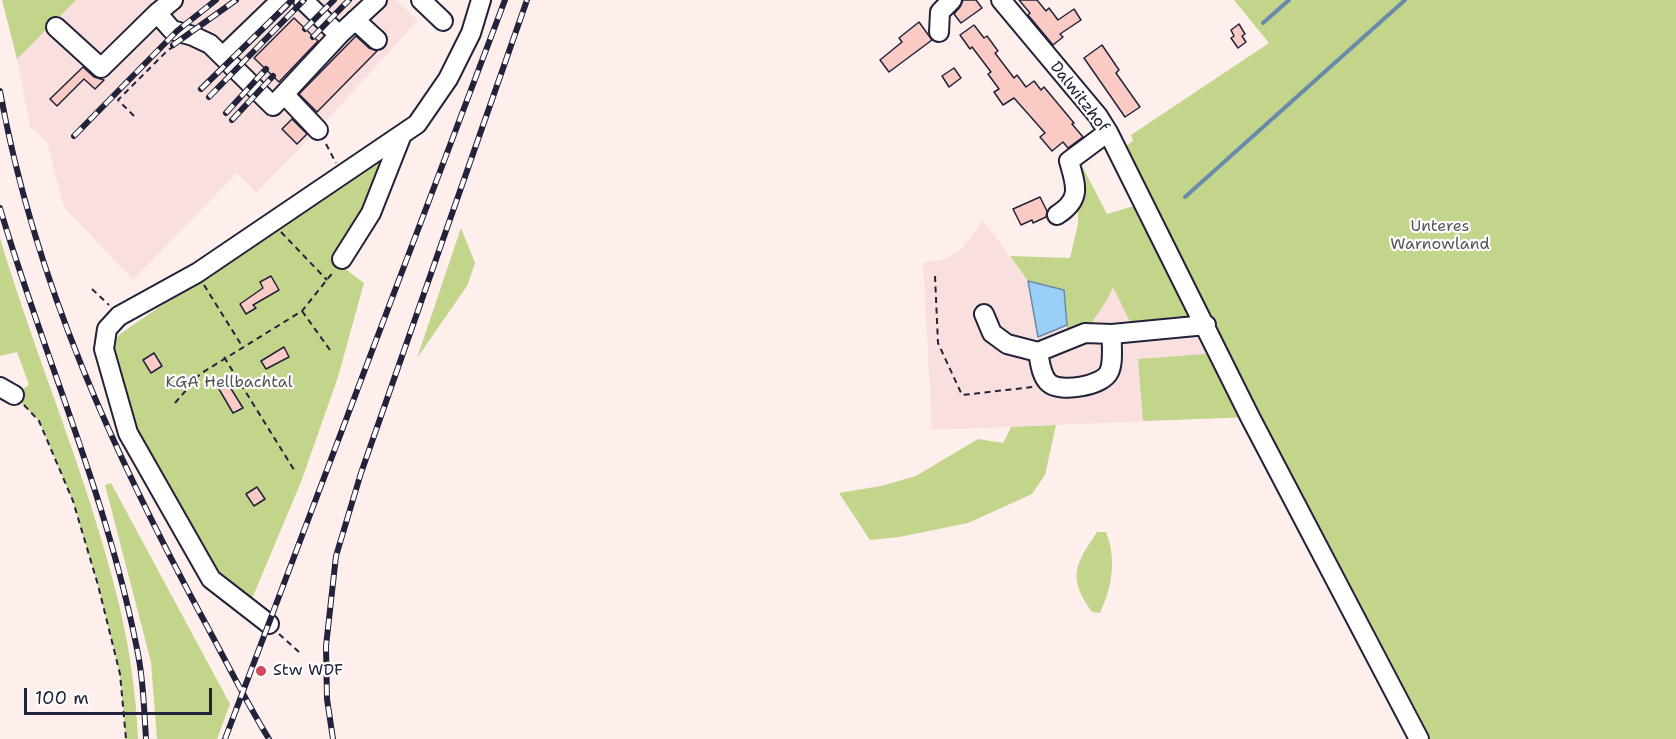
<!DOCTYPE html>
<html>
<head>
<meta charset="utf-8">
<style>
	body { margin:0 }
	#map { position:relative; width:1676px; height:739px; overflow:hidden; background:#feefed; font-family:"Shantell Sans",sans-serif }
	canvas { display:block }
	.scale { position:absolute; left:24px; top:688px; width:188px; height:27px; box-sizing:border-box; border:3px solid #22223b; border-top:0; padding-left:8px; font-size:18px; line-height:21px; white-space:nowrap; color:#22223b; -webkit-text-stroke:4px #fff; paint-order:stroke }
</style>
</head>
<body>
<div id="map">
<canvas width="1676" height="739"></canvas>
<div class="scale">100 m</div>
</div>
<script>
const ctx = document.querySelector('canvas').getContext('2d');
ctx.lineJoin = 'round';
function paint(path, color) {
  ctx.fillStyle = color;
  ctx.fill(path, 'evenodd');
}
function stroke(path, color, width, dash) {
  ctx.strokeStyle = color;
  ctx.lineWidth = width;
  ctx.lineCap = dash ? 'butt' : 'round';
  ctx.setLineDash(dash || []);
  ctx.stroke(path);
}
function label(font, color, halo, rows, align = 'center') {
  ctx.font = font + ' "Shantell Sans",sans-serif';
  ctx.lineWidth = 4.5;
  ctx.setLineDash([]);
  ctx.textBaseline = 'middle';
  ctx.strokeStyle = halo;
  ctx.fillStyle = color;
  for (const [text, x, y, turn = 0] of rows) {
    ctx.save();
    ctx.translate(x, y);
    ctx.rotate((+turn || 0) * Math.PI / 180);
    ctx.textAlign = isNaN(turn) ? turn : align;
    if (halo) ctx.strokeText(text, 0, 0);
    ctx.fillText(text, 0, 0);
    ctx.restore();
  }
}
paint(new Path2D(`
	M76,0H396L418,20L318,130L256,193L237,173L133,280L64,207L47,142L30,127L17,59Z
	M1144,203L1250,417L932,430L923,263L945,259L962,249L983,220L1028,281L1064,290L1078,224Z`), '#f9e0de');
paint(new Path2D(`
	M2,0H76L17,59Z
	M1234,0H1676V739H1419L1250,417L1143,421L1138,359L1219,353L1206,325L1135,332L1113,287L1108,298L1085,333L1068,340L1064,290L1028,281L1010,256L1070,258L1078,224L1079,160L1107,214L1144,203L1124,147L1133,141L1131,135L1269,43Z
	M387,151L368,211L335,261L364,283L338,377L301,482L251,601L221,579L187,526L137,429L113,354L114,342L120,334Z
	M461,228L475,263L467,286L417,358Z
	M0,238C37,362 90,482 120,608C130,651 136,695 138,739H126L120,674L98,585L73,501L39,421L14,395L29,385L17,352L0,356Z
	M1056,425L1045,475L1032,494L968,523L899,537L870,540L839,493L881,486L916,476L978,439L1003,443L1011,427Z
	M111,483L230,704L217,739H157L151,662L105,485Z
	M1097,532H1106C1117,559 1112,587 1100,613L1092,612C1067,577 1075,565 1097,532Z`), '#c3d58a');
const water = new Path2D(`
	M1028,281L1064,290L1067,325L1038,337Z`);
paint(water, '#9acff8');
stroke(water, '#6a8aac', 1.5);
stroke(new Path2D(`
	M1263,23L1289,0
	M1185,197L1405,0`), '#6a8aac', 4);
const building = new Path2D(`
	M963,0H976L982,8L961,23L954,14L960,7Z
	M1019,0H1037L1046,11L1049,8L1058,20L1074,9L1081,20L1060,34L1063,37L1053,45L1028,15L1030,13Z
	M294,18L318,41L279,82L254,58Z
	M919,22L932,40L889,72L880,60L902,42L899,38Z
	M1239,24L1245,34L1242,36L1246,42L1238,48L1231,38L1234,36L1231,30Z
	M974,25L984,38L987,36L998,51L995,53L1014,78L1017,75L1026,87L1034,81L1041,90L1044,87L1074,123L1072,124L1083,137L1068,148L1063,142L1052,151L1040,137L1045,133L1014,98L1003,105L994,92L999,89L988,74L991,72L972,47L970,49L960,35Z
	M356,36L369,48L377,51L317,112L299,94Z
	M1102,45L1119,70L1116,73L1140,107L1125,117L1084,58Z
	M83,67L94,77L104,80L95,89L84,79L57,106L50,99Z
	M954,68L961,78L949,87L942,76Z
	M292,119L307,134L297,144L282,129Z
	M1040,197L1047,211L1046,217L1033,223L1032,220L1021,225L1013,209Z
	M271,276L279,290L253,305L256,308L246,314L240,304L263,288L260,282Z
	M284,347L289,357L266,369L261,361Z
	M154,353L162,366L151,373L143,360Z
	M225,379L243,408L233,413L216,384Z
	M257,487L265,499L254,506L246,494Z`);
paint(building, '#facac4');
stroke(building, '#22223b', 1.5);
const minor = new Path2D(`
	M303,0L339,35
	M421,0L443,21
	M1001,0L1098,116L1108,132L1250,417L1419,739
	M157,13L173,0
	M355,20L377,40
	M56,27L101,68L157,13L172,30L193,36L210,44L273,106L339,35L377,0
	M939,32L940,12L952,0
	M223,56L281,0
	M284,94L318,130
	M1057,215C1082,199 1076,186 1069,161L1108,132
	M342,259L371,213L401,137
	M984,314L992,333L1007,344L1038,352L1085,333L1112,334L1206,325
	M1038,352C1040,362 1041,376 1049,383C1060,393 1103,386 1109,372C1114,362 1111,345 1112,334
	M0,387L14,395
	M269,624L211,579L128,433L104,349L107,329L119,316L197,273L417,124L448,79L471,33L481,0`);
stroke(minor, '#22223b', 22);
stroke(new Path2D(`
	M134,116L118,100L168,50L175,46
	M326,144L336,163
	M281,232L327,280
	M935,276L938,343L962,395L1033,387
	M204,285L242,346
	M92,289L109,305
	M302,311L330,350
	M224,357L296,473
	M175,403L200,374L302,311L334,271
	M24,405L39,421L73,501L98,585L120,674L126,739
	M279,634L299,652`), '#22223b', 2, [6, 4.5]);
stroke(minor, '#fff', 18);
const rail = new Path2D(`
	M305,29L334,0
	M313,37L349,0
	M173,45L236,0
	M201,89L292,0
	M0,91C34,281 116,459 208,628C228,665 247,703 269,739
	M209,97L304,0
	M226,113L266,69
	M232,120L273,76
	M74,136L177,31L216,0
	M0,208C43,354 106,494 136,644C143,675 144,707 146,739
	M225,739L505,0
	M333,739L327,699L326,646L336,556L361,473L527,0`);
stroke(rail, '#22223b', 6);
stroke(rail, '#fff', 4, [11]);
for (const [x, y, r, color] of [
	[261,671,6,"#d1495b"]
]) {
  const dot = new Path2D();
  dot.arc(x, y, r, 0, 2 * Math.PI);
  ctx.fillStyle = color;
  ctx.fill(dot);
  stroke(dot, '#fff', 2);
}
label('16px', '#22223b', '#fff', [
	["Dalwitzhof",1079,97,52]
]);
label('16px', '#525853', '#fff', [
	["Unteres",1440,227],
	["Warnowland",1440,245],
	["KGA Hellbachtal",229,383]
]);
label('16px', '#22223b', '#fff', [
	["Stw WDF",273,671]
], 'left');
</script>
</body>
</html>
